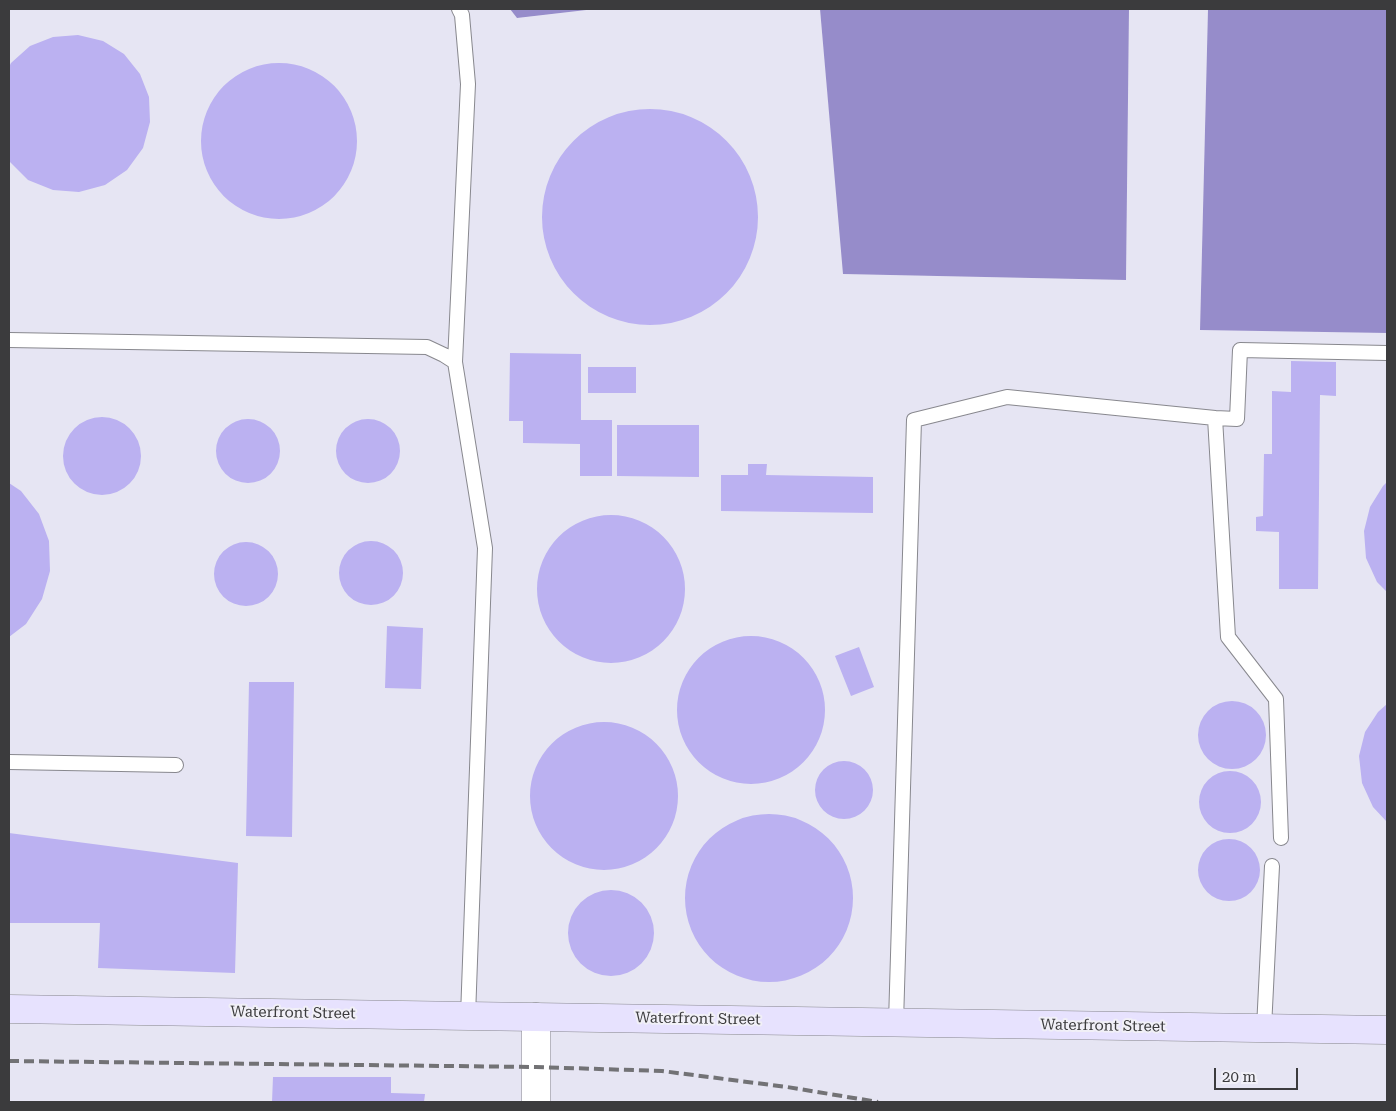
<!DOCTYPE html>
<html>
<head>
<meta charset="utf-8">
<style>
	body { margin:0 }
	#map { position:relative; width:1396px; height:1111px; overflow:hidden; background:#f1f0f7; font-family:"Roboto Serif",serif }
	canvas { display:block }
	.frame { position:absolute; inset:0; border:10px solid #3b3b3d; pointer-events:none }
	.scale { position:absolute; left:1214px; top:1068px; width:84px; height:22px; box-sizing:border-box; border:2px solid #3b3b3d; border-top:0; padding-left:6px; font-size:15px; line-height:18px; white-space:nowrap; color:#3b3b3d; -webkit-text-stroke:4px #f1f0f7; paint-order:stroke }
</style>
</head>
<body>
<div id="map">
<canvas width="1396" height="1111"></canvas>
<div class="frame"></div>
<div class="scale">20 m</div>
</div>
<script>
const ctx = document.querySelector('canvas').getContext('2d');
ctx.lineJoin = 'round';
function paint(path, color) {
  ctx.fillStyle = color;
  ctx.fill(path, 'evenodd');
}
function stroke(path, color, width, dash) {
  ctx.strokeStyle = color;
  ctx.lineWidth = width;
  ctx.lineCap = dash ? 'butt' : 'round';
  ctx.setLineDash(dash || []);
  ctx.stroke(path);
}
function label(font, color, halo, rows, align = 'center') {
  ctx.font = font + ' "Roboto Serif",serif';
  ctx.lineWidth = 4;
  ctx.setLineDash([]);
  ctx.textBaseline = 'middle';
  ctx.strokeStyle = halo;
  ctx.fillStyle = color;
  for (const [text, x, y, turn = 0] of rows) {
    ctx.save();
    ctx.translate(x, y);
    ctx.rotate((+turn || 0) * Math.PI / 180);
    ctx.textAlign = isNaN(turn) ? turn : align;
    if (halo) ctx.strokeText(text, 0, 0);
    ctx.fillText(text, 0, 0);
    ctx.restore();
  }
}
paint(new Path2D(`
	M9,9H510L518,18L595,9H820L844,274L1126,280L1129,9H1208L1200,329L1387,333V1102H9Z`), '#e6e5f3');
paint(new Path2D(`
	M510,9H595L517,18Z
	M820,9H1129L1126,280L843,274Z
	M1208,9H1387V333L1200,330Z`), '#968cca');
paint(new Path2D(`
	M78,35L103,41L124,54L140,74L149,97L150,122L143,148L127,170L105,185L79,192L53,190L28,180L9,161V67L11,63L30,46L53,37Z
	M201 141a78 78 0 1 1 156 0a78 78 0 1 1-156 0Z
	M542 217a108 108 0 1 1 216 0a108 108 0 1 1-216 0Z
	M510,353L581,354V420H612V476H580V444L523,443V421H509Z
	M1291,361L1336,362V396L1320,395L1318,589H1279V532L1256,531V517L1263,516L1264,454H1272V391L1291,392Z
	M588,367H636V393H588Z
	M63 456a39 39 0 1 1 78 0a39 39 0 1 1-78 0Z
	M336 451a32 32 0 1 1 64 0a32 32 0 1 1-64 0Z
	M216 451a32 32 0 1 1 64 0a32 32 0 1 1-64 0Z
	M617,425H699V477L617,476Z
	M748,464H767L766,475L873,477V513L721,511V475H748Z
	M1387,482V592L1377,582L1366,558L1364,531L1370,507L1383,486Z
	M9,483L21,491L39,514L49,541L50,571L42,599L26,624L9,637Z
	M537 589a74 74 0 1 1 148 0a74 74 0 1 1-148 0Z
	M339 573a32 32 0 1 1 64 0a32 32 0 1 1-64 0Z
	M214 574a32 32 0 1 1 64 0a32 32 0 1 1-64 0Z
	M387,626L423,628L421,689L385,688Z
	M677 710a74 74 0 1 1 148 0a74 74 0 1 1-148 0Z
	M859,647L874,687L851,696L835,656Z
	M249,682H294L292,837L246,836Z
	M1198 735a34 34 0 1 1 68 0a34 34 0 1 1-68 0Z
	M1387,704V822L1373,807L1362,783L1359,756L1365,732L1378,712Z
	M530 796a74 74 0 1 1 148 0a74 74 0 1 1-148 0Z
	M815 790a29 29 0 1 1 58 0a29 29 0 1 1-58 0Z
	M1199 802a31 31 0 1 1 62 0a31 31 0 1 1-62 0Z
	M685 898a84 84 0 1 1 168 0a84 84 0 1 1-168 0Z
	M9,833L238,863L235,973L98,968L100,923H9Z
	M1198 870a31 31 0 1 1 62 0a31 31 0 1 1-62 0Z
	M568 933a43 43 0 1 1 86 0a43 43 0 1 1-86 0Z
	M273,1077H391V1093L425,1094L424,1102H272Z`), '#bbb1f1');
const lane = new Path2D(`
	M9,340L427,347L444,355L455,362L485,548L468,1016
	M455,362L468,84L462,15L459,9
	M1215,418L1237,419L1240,350L1387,353
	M9,762L176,765
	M896,1022L914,420L1007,397L1215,418L1228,637L1276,699L1281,838
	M1264,1028L1272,866`);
const street = new Path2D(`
	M536,1017V1102`);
const secondary = new Path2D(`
	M9,1009L1387,1030`);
stroke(lane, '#88888e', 16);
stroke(street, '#88888e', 29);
stroke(secondary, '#88888e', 29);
stroke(lane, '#fff', 14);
stroke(street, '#fff', 28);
stroke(secondary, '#e7e2fe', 28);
stroke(new Path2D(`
	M9,1061L536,1067L662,1071L787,1087L878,1102`), '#727275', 4, [10, 5]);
label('15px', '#3b3b3d', '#f1f0f7', [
	["Waterfront Street",293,1013,1],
	["Waterfront Street",698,1019,1],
	["Waterfront Street",1103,1026,1]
]);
</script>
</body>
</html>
